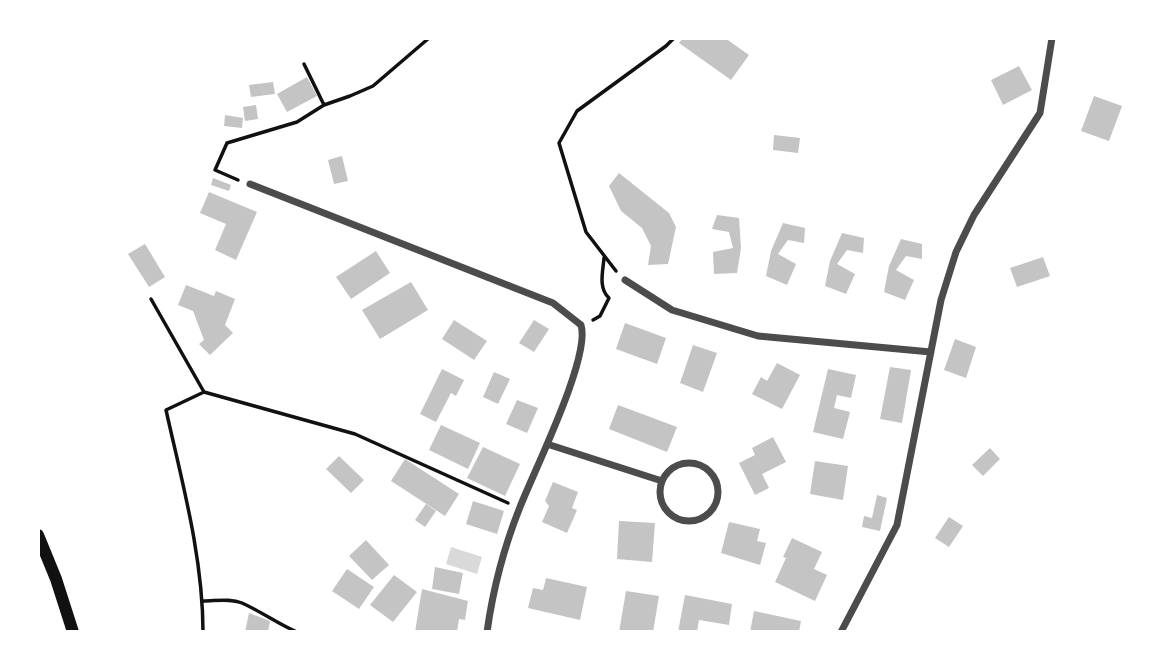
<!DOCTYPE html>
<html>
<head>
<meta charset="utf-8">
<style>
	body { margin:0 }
	#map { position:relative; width:1168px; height:670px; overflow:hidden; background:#fff; font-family:Lato,sans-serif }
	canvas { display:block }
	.frame { position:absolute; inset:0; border:40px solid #fff; pointer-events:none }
</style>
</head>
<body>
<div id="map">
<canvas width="1168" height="670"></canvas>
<div class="frame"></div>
</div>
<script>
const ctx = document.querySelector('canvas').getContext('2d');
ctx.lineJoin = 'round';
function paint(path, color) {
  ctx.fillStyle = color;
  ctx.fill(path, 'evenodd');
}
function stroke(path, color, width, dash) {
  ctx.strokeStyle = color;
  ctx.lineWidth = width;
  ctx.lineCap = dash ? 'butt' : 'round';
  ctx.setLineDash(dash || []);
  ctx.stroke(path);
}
paint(new Path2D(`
	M451,547L482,557L477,574L446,564Z`), '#d9d9d9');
paint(new Path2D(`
	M683,38H725L749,55L731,80L679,43Z
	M1019,66L1032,90L1003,105L991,80Z
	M307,77L317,96L287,112L277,94Z
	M273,82L275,94L251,97L249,85Z
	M1094,96L1122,106L1109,141L1081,131Z
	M256,105L258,119L245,121L243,107Z
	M225,115L243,118L242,128L224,126Z
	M774,135L800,138L798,153L773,150Z
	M342,156L348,181L334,184L328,160Z
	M619,173L669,213L676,227L668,264L648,265L651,246L642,228L621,211L609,186Z
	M213,178L231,185L229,191L211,185Z
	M209,192L257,212L236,260L215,250L226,224L200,213Z
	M717,215L739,218L741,248L737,273L714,274L713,252L733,248L729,232L712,229Z
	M783,223L805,228L804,243L788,240L778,254L796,264L787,285L766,276L771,251Z
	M842,233L864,238L863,253L847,250L837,264L855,274L846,294L825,286L830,261Z
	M901,239L922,244V259L906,256L896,270L914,280L905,300L884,292L889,266Z
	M145,244L165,277L149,287L128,254Z
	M376,251L390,273L351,299L336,277Z
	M1043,257L1050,276L1017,287L1010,268Z
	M411,282L428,310L380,339L362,310Z
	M186,285L214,296L216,291L235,299L225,325L233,333L210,355L199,344L204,340L193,311L178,305Z
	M454,320L487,341L474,360L442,339Z
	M534,320L549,329L534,352L519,343Z
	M625,323L666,338L657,364L616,349Z
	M955,339L976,347L966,378L944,370Z
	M693,345L717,353L703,392L680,383Z
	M777,363L800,375L782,409L752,394L761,377L767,381Z
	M890,367L911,370L902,423L880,419Z
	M442,369L464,380L456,396L451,393L436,422L420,414Z
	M828,369L856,375L851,398L837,395L834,408L850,412L843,439L813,432Z
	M494,372L510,379L498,404L483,397Z
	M517,400L538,408L527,433L506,424Z
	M618,405L677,427L667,452L609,429Z
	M441,425L480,443L468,469L429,450Z
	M773,437L786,462L762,474L769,488L755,495L739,463L755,455L752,448Z
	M483,447L520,464L505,496L467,478Z
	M990,448L1000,459L983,476L972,465Z
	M339,456L364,480L351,493L326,469Z
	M405,459L459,494L445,516L391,481Z
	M815,461L848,466L843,500L810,494Z
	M553,482L578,492L572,508L577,510L567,533L542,522L549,506L545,501Z
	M877,495L887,498L880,531L862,527L864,516L872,518Z
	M473,501L504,511L497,534L466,524Z
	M426,504L436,511L425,527L415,520Z
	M949,517L963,526L949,547L935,538Z
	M619,521L655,523L652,562L617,559Z
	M729,522L760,529L757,541L766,543L760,565L721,553Z
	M792,538L822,552L814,569L827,575L815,601L775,582L786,558L783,557Z
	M366,540L389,565L372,580L349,556Z
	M435,567L463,573L459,594L432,589Z
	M347,569L374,587L359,609L332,591Z
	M394,575L417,592L393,622L370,605Z
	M546,578L587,587L580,620L528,608L533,588L543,590Z
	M422,589L468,601L465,620L459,619L457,632H415Z
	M626,591L659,596L653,632H619Z
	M685,595L732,604L729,625L699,620L697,632H678Z
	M754,611L801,621L799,632H750Z
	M249,613L270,621L268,632H245Z`), '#c4c4c4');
stroke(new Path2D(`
	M304,64L324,105
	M238,180L215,170L227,143L297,122L324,105L350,96L373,86L429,38
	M616,271L586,232L559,143L577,111L666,46L674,38
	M151,299L204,392L355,434L508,503
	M593,320L600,316L609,298C598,288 603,271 604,258
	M203,601C216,601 230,598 242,603C262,612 278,624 297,632
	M203,632C203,557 182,482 166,410L204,392`), '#111', 3.5);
stroke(new Path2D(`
	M250,184L553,303L581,325C591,357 534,471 520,507C504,547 493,589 487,632
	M625,280L672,310L758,336L931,352
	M547,444L662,481
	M660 492a29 29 0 1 1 58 0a29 29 0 1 1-58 0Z
	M841,632L897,525L941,300L956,252L974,215L1040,113L1052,38`), '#4c4c4c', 7);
stroke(new Path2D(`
	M38,535L56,579L73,632`), '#111', 12);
</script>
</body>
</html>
